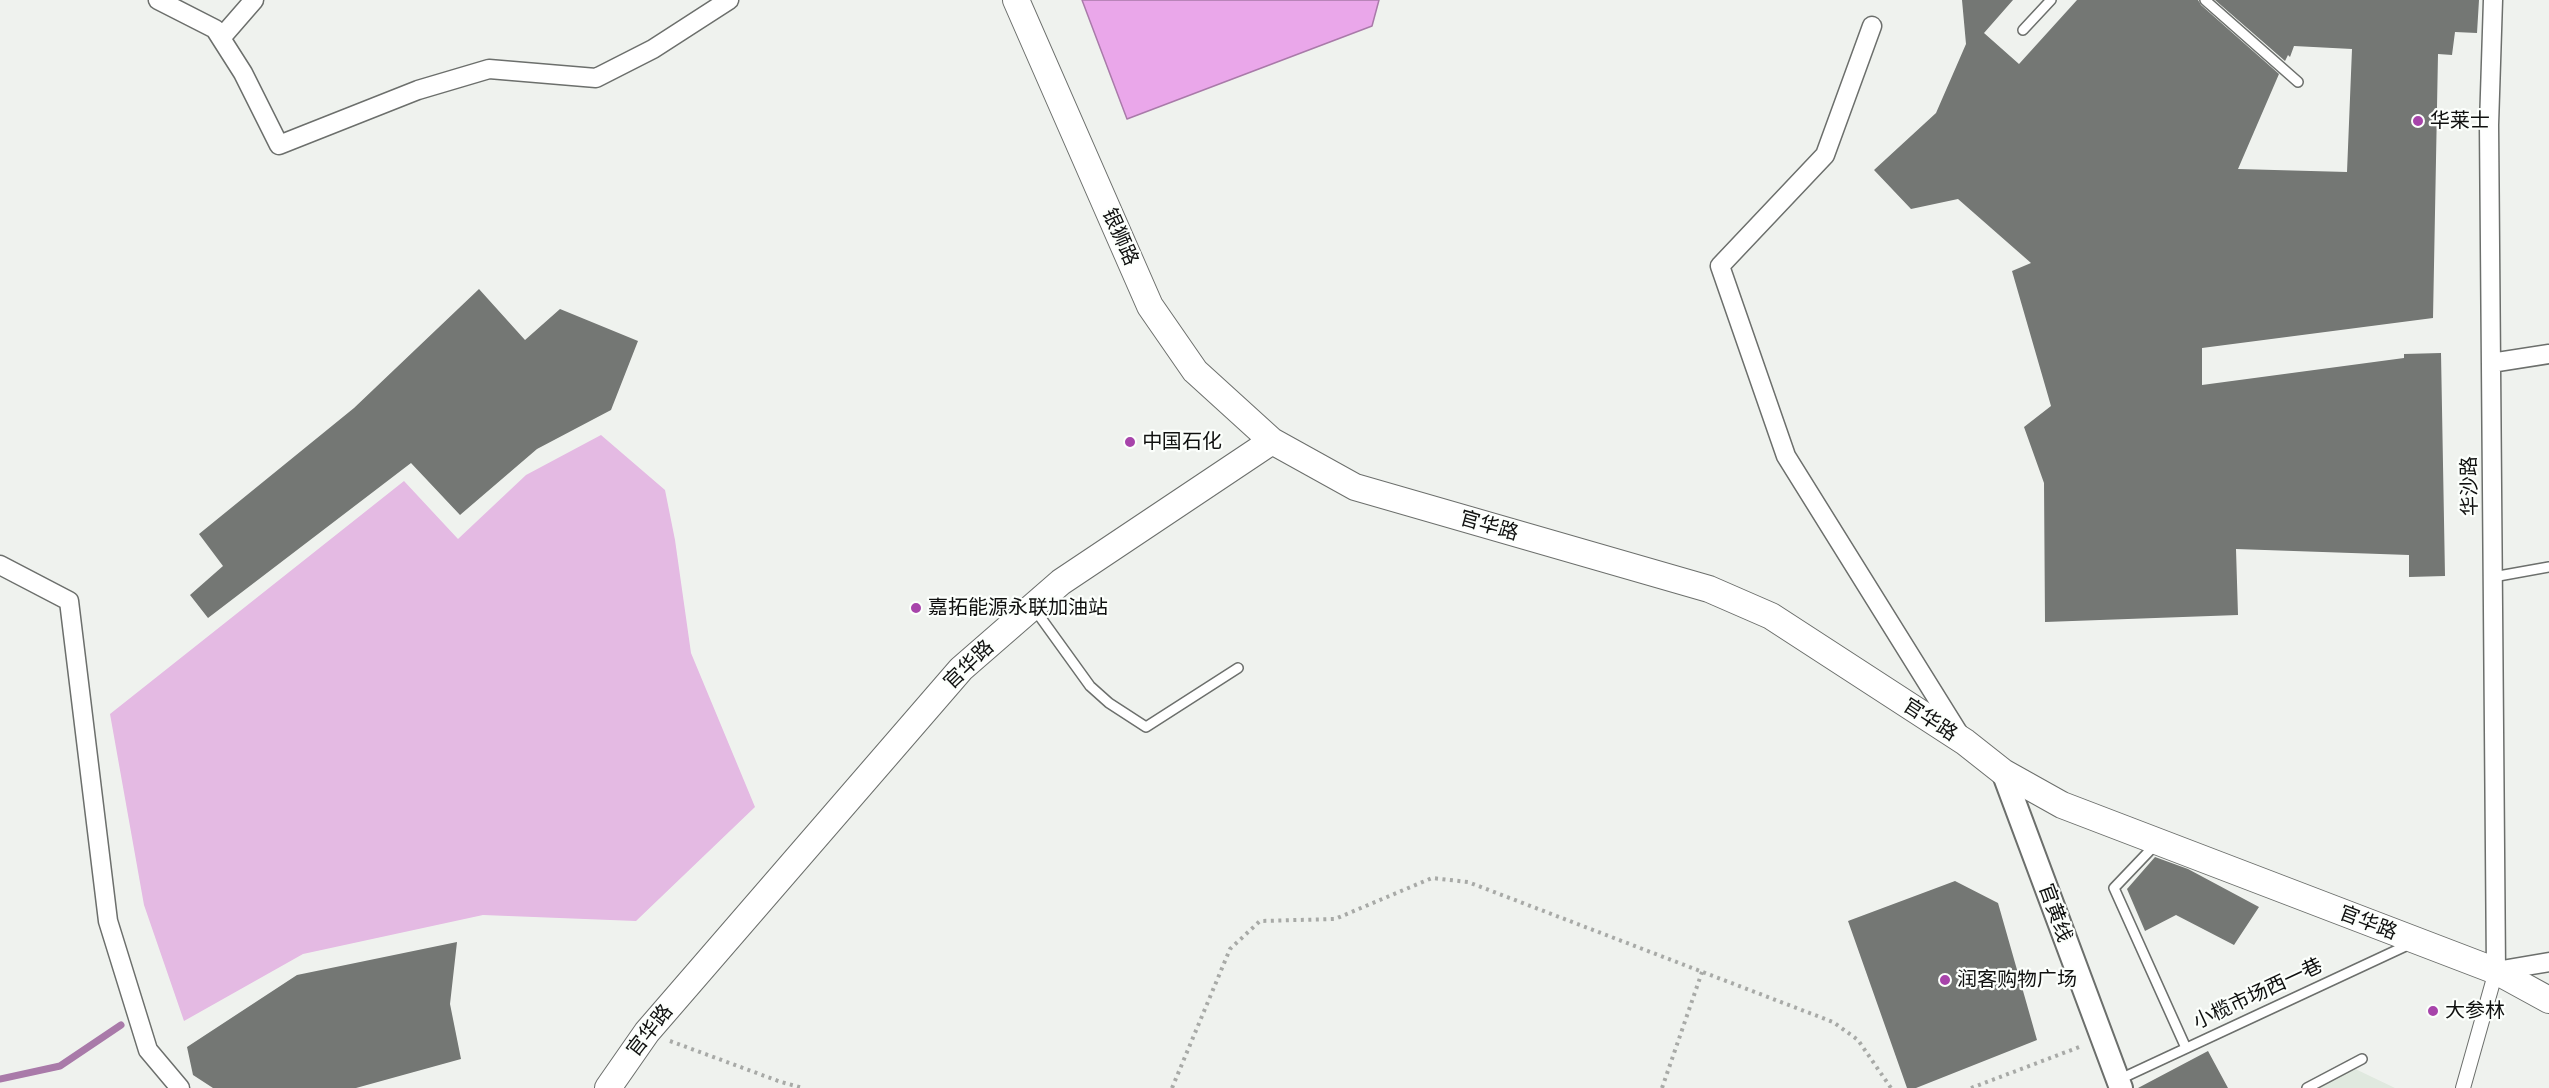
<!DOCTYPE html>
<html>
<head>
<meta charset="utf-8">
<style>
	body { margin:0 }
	canvas { display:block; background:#eff2ee }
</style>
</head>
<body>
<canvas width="2549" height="1088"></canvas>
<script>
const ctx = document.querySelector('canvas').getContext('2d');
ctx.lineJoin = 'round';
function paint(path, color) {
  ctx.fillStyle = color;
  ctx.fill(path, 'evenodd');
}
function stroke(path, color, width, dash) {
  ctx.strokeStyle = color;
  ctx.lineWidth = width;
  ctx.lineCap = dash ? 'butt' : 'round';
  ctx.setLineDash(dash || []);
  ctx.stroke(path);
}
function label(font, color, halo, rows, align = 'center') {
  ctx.font = font + ' Quicksand,"Noto Sans SC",sans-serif';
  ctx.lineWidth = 4.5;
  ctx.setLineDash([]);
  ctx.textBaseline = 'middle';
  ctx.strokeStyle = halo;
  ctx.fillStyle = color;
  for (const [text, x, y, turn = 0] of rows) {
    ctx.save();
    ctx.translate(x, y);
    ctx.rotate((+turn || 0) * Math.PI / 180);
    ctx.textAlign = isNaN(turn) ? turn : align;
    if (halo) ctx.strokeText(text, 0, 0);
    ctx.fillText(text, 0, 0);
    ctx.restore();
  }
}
paint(new Path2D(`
	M2349,1066L2395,1088H2312Z`), '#e0e9df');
paint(new Path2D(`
	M601,435L665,490L675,540L691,653L755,807L636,921L483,915L303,954L184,1021L144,905L110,714L404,481L458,539L526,475Z`), '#e4bae3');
const water = new Path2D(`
	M1082,0H1379L1372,26L1127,119Z`);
paint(water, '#eaa7ea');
stroke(water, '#a97aa9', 1.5);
stroke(new Path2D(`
	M0,1079L60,1066L121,1025`), '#a97aa9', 7);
paint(new Path2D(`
	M1962,0H2013L1984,33L2019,64L2077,0H2198L2201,5L2279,74L2238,169L2347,172L2352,49L2294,46L2290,57L2288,55L2285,61L2215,0H2479L2477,33L2455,32L2452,55L2438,54L2433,318L2202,348V385L2404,358V354L2441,353L2445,576L2409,577V555L2236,549L2238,615L2045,622L2044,483L2024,427L2051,406L2012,271L2031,263L1958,199L1911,209L1874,170L1936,113L1966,44Z
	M479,289L525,340L560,309L638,341L611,410L537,449L460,515L411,463L208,618L190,595L223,566L199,534L354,408Z
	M2155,857L2188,869L2259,907L2234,945L2176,915L2145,931L2127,889Z
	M1955,881L1998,903L2037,1040L1916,1088H1907L1848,921Z
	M457,942L450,1004L461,1059L356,1088H213L193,1075L187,1047L297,975Z
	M2208,1051L2228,1088H2138Z`), '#747774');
const service = new Path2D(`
	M2205,0L2298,82
	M2023,30L2051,0
	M2493,577L2549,567
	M1033,607L1090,686L1109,703L1146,727L1238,668
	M2156,844L2114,888L2186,1048
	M2118,1080L2410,944
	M2307,1088L2362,1059`);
const pedestrian = new Path2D(`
	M2463,1088L2496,971`);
const minor = new Path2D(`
	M158,0L215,29L243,73L279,145L418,90L489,69L596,78L653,49L729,0
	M2493,0L2489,125L2496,971L2549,962
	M1872,26L1825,155L1720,266L1786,456L1961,737
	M221,38L254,0
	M2491,363L2549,354
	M0,565L69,601L108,921L148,1050L180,1088`);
const tertiary = new Path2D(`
	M2003,772L2121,1088`);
const secondary = new Path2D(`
	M1016,0L1150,306L1195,371L1272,441L1355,487L1709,589L1771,616L1965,742L2003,772L2062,805L2496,971L2549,1000
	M608,1088L647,1032L961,669L1061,582L1272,441`);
stroke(service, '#6c6f6c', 12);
stroke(pedestrian, '#6c6f6c', 16);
stroke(minor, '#6c6f6c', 21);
stroke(tertiary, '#6c6f6c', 26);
stroke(secondary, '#6c6f6c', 28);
stroke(new Path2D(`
	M670,1041L781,1082L803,1088
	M1172,1088L1230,949L1260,921L1335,919L1432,878L1468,882L1833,1022L1858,1040L1891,1088
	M1662,1088L1702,972
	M1971,1088L2082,1046`), '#a8aaa7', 4, [3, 4.5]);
stroke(service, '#fff', 9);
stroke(pedestrian, '#fff', 14);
stroke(minor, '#fff', 18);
stroke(tertiary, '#fff', 22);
stroke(secondary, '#fff', 26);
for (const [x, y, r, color] of [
	[2418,121,6,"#a744aa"],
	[1130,442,6,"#a744aa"],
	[916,608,6,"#a744aa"],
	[1945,980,6,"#a744aa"],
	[2433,1011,6,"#a744aa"]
]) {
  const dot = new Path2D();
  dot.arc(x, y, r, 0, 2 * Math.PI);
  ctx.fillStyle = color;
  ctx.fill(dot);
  stroke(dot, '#fcfffc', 2);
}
label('20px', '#101110', '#fcfffc', [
	["华莱士",2430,121],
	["中国石化",1142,442],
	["嘉拓能源永联加油站",928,608],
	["润客购物广场",1957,980],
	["大参林",2445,1011]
], 'left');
label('20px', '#101110', '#fcfffc', [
	["银狮路",1120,237,66],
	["华沙路",2470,486,-91],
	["官华路",1489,526,16],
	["官华路",969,665,-44],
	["官华路",1930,720,33],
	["官黄线",2055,913,70],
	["官华路",2368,923,21],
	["小榄市场西一巷",2258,994,-25],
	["官华路",650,1031,-52]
]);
</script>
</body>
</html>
